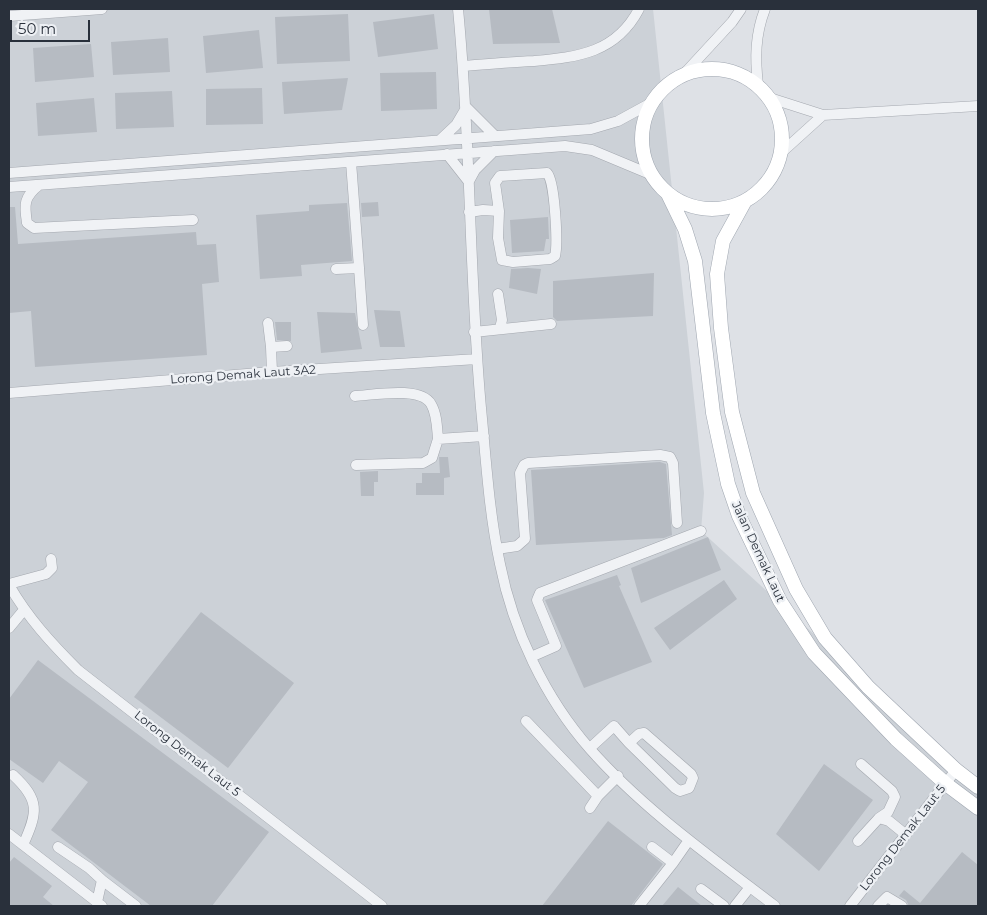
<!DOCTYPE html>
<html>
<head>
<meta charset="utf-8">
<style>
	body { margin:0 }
	#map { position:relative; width:987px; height:915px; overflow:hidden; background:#dee1e6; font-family:Montserrat,sans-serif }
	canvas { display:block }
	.frame { position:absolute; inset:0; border:10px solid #29303b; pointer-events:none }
	.scale { position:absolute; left:10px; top:20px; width:80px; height:22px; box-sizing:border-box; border:2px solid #29303b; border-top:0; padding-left:6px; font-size:15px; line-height:18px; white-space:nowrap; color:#29303b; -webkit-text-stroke:4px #edf0f4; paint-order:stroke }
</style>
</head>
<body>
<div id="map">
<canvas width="987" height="915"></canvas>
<div class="frame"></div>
<div class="scale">50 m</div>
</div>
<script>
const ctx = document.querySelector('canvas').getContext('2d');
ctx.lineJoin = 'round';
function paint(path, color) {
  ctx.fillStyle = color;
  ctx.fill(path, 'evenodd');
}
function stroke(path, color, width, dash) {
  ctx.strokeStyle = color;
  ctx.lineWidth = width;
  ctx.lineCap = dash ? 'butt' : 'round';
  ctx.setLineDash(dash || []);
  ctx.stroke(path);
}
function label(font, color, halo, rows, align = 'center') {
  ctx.font = font + ' Montserrat,sans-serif';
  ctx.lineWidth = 4.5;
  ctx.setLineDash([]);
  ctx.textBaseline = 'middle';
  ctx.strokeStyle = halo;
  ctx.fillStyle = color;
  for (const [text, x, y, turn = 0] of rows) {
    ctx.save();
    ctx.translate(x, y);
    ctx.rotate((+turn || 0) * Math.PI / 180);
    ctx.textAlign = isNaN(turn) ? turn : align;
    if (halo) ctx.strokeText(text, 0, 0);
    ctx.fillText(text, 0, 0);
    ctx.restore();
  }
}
paint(new Path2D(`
	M9,9H653L704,493L701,531L978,784V906H9Z`), '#ccd1d7');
paint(new Path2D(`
	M489,9H552L560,43L493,44Z
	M348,14L350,61L277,64L275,17Z
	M434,14L438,49L378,57L373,22Z
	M259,30L263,68L206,73L203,36Z
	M168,38L170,72L113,75L111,42Z
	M91,44L94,77L35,82L33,48Z
	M436,72L437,109L381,111L380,73Z
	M348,78L342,110L284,114L282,82Z
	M262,88L263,124L206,125V89Z
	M172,91L174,127L116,129L115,93Z
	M94,98L97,132L38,136L36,103Z
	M378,202L379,216L362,217L361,203Z
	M347,203L352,261L301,265L302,276L260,279L256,215L309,211V205Z
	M9,207H15L18,244L196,232L197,245L216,244L219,282L202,284L207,355L35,367L31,311L9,313Z
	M548,217L549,239H546L544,251L512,253L510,220Z
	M528,268L541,269L537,294L509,288L511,269Z
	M654,273L653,316L557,321L553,317V281Z
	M374,310L400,311L405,347H380Z
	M317,312L355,313L362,349L321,353Z
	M275,322H291V341L277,340Z
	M439,457H448L450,477L444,478V495H416V483H422V473H440Z
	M660,462L666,464L672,535L664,538L536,545L531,470Z
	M378,471V482H374V496H361L360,472Z
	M708,537L721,570L641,603L631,568Z
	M617,575L621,585L619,586L652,662L584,688L545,600Z
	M724,580L737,599L670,650L654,628Z
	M201,612L294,683L228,768L134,697Z
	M38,660L269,832L212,906H151L51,830L88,782L59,761L43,783L9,759V699Z
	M824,764L873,800L819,871L776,834Z
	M608,821L663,864L631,906H542Z
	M962,852L978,865V906H909L906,900L899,896L904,890L920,903Z
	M14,857L52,886L43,897L54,906H9V863Z
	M678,887L702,906H662Z`), '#b6bbc2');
const minor = new Path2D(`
	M458,9C471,142 469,275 481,408C486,459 489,513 500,564C513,630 545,698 590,749C643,809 711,857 775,906
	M9,16L102,9
	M464,66C487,64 510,62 534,61C578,57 616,53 639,9
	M684,74L732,22L741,9
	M758,85C755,58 755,35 765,9
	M763,91L773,99L823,115L978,106
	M466,107L495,136
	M440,140L456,125L466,108
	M781,153L823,115
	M447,154L469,182
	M9,173L591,129L618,121L651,103
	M469,181L475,170L494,151
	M39,185C24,197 24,204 27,223L34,228L193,220
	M9,187L565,146L592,150L652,175
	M469,212L483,210L499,211L495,183L500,176L547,173C555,181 558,244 555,256L550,259L513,262L502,260L498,238L499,211
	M359,268L363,325
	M336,269L359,268L351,162
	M498,294L502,320L500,328
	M268,323L271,347
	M474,332L551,324
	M272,372L271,347L287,346
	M9,393L272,372L477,359
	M355,396C374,395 420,386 431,404C437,414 437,428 438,439
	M356,465L423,463L432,458L438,439L484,436
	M497,549L517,546L525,539L520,473L524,465L528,463L660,455L670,457L673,463L677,523
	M9,584L46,574L52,568L51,559
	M9,585C28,618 51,643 78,670L382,906
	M9,628L23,611
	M531,657L556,646L537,600L540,593L701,531
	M526,721L598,796L618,776
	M644,733L691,774L693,778L689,788L680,791L675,788L629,743L639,734Z
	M590,748L614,726L629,743
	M861,764L892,791L895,797L888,812L879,818
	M13,775C40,800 38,812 23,845
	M590,808L598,796
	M9,834L102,906
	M858,841L879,818L889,821L905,834
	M58,847L89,868L102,880L97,902
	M652,847L673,863
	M102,880L136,906
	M701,889L724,906
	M639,906L673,863L689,840
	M735,906L750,887
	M850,906L956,770
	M878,906L887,897L902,906`);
const major = new Path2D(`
	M642 139a70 70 0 1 1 140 0a70 70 0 1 1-140 0Z
	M668,194L685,229L695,261L713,413L728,484L739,516L780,601L814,653L896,739L946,784L978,808
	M745,201L723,241L717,274L721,328L732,412L753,493L796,589L825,638L868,687L956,770L978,787`);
stroke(minor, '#a4a8af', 11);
stroke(major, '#9fa6b0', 15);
stroke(minor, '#f0f2f5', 10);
stroke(major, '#fff', 14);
label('12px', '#29303b', '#edf0f4', [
	["Lorong Demak Laut 3A2",243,375,-4],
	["Jalan Demak Laut",758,552,65],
	["Lorong Demak Laut 5",187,754,38],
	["Lorong Demak Laut 5",903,838,-52]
]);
</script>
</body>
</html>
